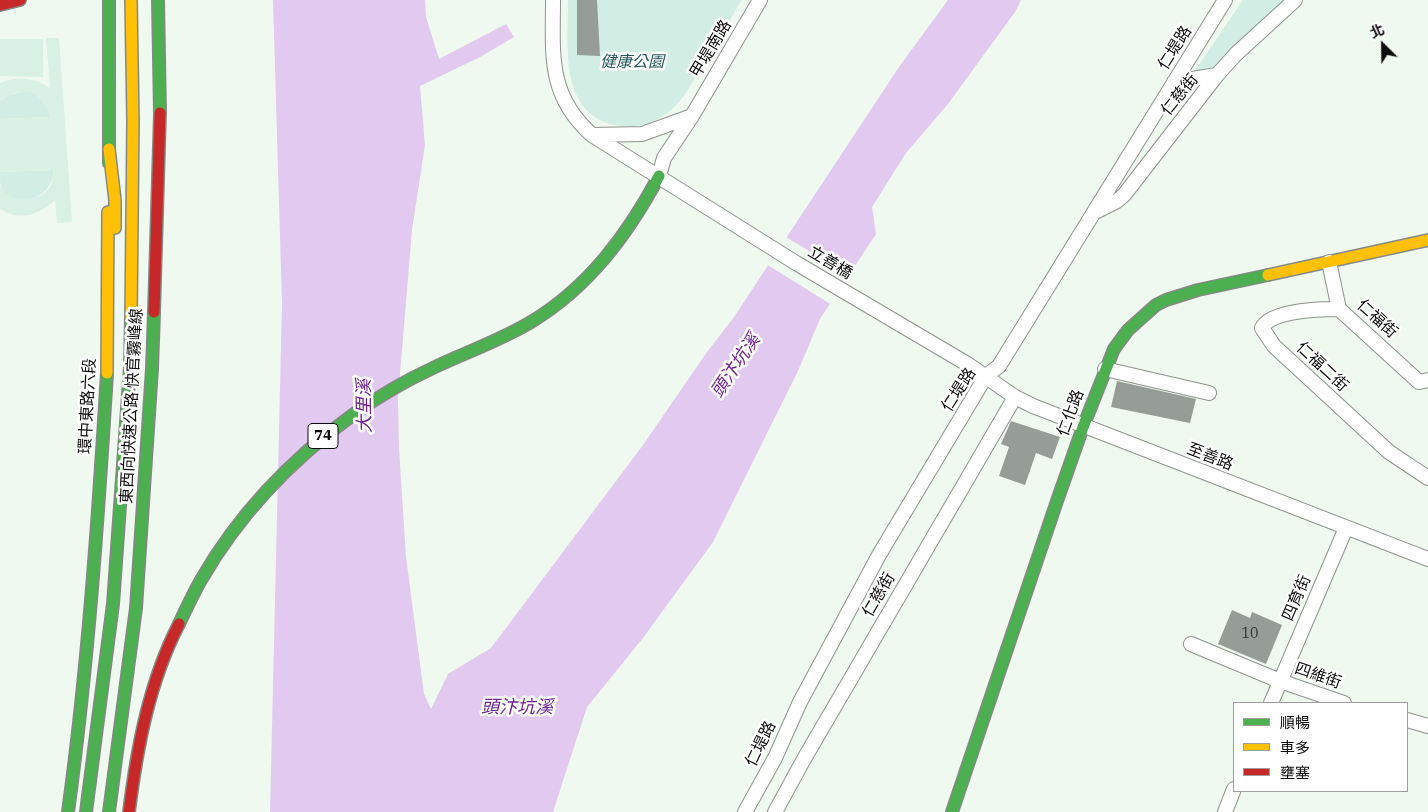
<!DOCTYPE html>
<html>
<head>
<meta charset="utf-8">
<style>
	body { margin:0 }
	#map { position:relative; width:1428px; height:812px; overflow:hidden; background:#f0f9f0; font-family:"IBM Plex Serif","Noto Sans TC",serif }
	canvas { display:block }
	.legend { position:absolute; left:1233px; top:702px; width:175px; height:90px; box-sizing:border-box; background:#fff; border:1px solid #9e9e9e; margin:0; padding:6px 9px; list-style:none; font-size:15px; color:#0c0c0c }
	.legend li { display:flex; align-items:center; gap:10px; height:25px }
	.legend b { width:25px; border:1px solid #9e9e9e }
	.north { position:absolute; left:1358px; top:20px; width:50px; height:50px; -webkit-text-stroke:4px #fff; paint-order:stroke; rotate:337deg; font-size:14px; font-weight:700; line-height:20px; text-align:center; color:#0c0c0c }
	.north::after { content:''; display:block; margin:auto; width:18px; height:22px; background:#0c0c0c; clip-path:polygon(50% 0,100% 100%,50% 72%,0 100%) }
</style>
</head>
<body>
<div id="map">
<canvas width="1428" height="812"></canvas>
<ul class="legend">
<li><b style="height:6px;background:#4caf50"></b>順暢</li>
<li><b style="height:6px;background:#ffc107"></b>車多</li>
<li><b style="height:6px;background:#c62828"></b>壅塞</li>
</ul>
<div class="north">北</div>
</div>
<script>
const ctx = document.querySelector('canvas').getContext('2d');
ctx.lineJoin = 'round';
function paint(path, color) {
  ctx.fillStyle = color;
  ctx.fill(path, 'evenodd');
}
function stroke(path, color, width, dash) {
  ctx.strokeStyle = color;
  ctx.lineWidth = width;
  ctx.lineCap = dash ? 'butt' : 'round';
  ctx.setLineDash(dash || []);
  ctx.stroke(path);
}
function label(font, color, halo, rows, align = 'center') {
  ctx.font = font + ' "IBM Plex Serif","Noto Sans TC",serif';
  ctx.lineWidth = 5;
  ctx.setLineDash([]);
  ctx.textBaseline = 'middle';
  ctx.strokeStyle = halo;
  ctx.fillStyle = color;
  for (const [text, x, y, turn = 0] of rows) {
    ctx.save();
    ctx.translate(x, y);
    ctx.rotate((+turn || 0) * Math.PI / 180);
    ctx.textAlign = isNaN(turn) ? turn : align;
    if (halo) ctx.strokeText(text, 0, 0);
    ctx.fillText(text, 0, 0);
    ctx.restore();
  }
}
paint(new Path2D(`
	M568,0H742C728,23 714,46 701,68C692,82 685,98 672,109C659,121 638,129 620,126C558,117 568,46 568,0Z
	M1243,0H1287C1266,17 1247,34 1228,53C1225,56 1224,60 1221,63C1214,69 1203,68 1196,73L1194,72Z
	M24,91C40,93 46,103 51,117L0,119V101L9,95Z
	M53,170C56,198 11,213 1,188C0,184 0,177 0,172Z`), '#d2ede4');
paint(new Path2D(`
	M46,38H59L72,222L57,223L55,200C38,215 20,222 0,209V187C16,210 58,199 53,170L0,172V119L51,117C46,99 34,88 14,93C9,95 4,97 0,101V83C17,76 34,78 50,88Z
	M0,39H43V77L0,76Z`), '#d9f0e5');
paint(new Path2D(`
	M273,0H425L426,17L439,59L506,24L514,37L480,57L420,86L425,145L412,230L398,398L399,449L406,557L424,694L431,709L448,674L491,648L643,445L707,352L734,317L899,67L948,0H1021L1015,12L948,104L906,153L872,207L876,234L820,319L798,371L713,542L643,638L587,707L553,812H270L282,304Z`), '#e2c9f0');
paint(new Path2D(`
	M784,236L851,276L832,305L766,264Z`), '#f0f9f0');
paint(new Path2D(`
	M577,0H597L600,56L577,55Z
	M1117,381L1196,399L1190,423L1111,407Z
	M1011,421L1060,437L1052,459L1036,453L1025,485L999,476L1009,447L1001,444Z
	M1232,610L1250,618L1252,612L1282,625L1266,664L1218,644Z`), '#969c96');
const street = new Path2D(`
	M553,0C553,54 547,95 592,135L796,263L969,365L1015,397L1033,406L1428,559
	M1174,82L1217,75
	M593,135L642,134L692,116
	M659,176L664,158L692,116L760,0
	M1095,212L1117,201L1124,195L1217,75L1236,54L1295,0
	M1329,262L1339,309L1419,382L1428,380
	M1339,309C1321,309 1271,310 1262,328L1274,346L1389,452L1428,478
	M1105,369L1209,393
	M1191,644L1280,681L1344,703
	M1271,703L1346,528
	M1407,720L1428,726
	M745,812L775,758L800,702L879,555L986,376L999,366L1225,0
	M775,812L804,759L1015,397
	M1225,812L1234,789`);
const fast = new Path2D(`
	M109,0V163
	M158,0L160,113
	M179,624C186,609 193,594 201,580C239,514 293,458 354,414C379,396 407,380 435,367C467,352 501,340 531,322C589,287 628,234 659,176
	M68,812C88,666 98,520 107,373
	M86,812L113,604L130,367L131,317
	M109,812L136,608L152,369L154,312
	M952,812L1057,501L1083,427L1114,349L1128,330L1156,305L1166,300L1198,290L1268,275`);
const slow = new Path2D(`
	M109,149L115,200V228
	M1268,275L1428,240
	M131,317L133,121L131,0
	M107,373L108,212`);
const jam = new Path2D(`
	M0,5L20,0
	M154,312L160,113
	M129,812C137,748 149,682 179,624`);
stroke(street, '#8f938f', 16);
stroke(fast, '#858985', 14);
stroke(slow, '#858985', 14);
stroke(jam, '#858985', 14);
stroke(street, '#fdfefd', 14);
stroke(fast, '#4caf50', 11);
stroke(slow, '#ffc107', 11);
stroke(jam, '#c62828', 11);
label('14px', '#2e302e', null, [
	["10",1250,634]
]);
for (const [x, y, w] of [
	[323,436,30]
]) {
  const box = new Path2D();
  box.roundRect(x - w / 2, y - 12.5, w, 25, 4);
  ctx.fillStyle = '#fff';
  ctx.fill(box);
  stroke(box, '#0c0c0c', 1);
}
label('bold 15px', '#0c0c0c', null, [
	["74",323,436]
]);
label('16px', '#0c0c0c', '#fff', [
	["仁堤路",1175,48,-58],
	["甲堤南路",711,49,-59],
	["仁慈街",1180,95,-51],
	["立善橋",830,263,31],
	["仁福街",1377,319,42],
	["仁福二街",1322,367,43],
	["仁堤路",959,390,-57],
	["環中東路六段",88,406,-87],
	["東西向快速公路 快官霧峰線",132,406,-87],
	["仁化路",1071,413,-70],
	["至善路",1210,457,21],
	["仁慈街",879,595,-60],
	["四育街",1297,598,-67],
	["四維街",1318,676,19],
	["仁堤路",761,744,-64]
]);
label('italic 16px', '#23585c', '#fff', [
	["健康公園",632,62]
]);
label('italic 18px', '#712191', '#fff', [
	["頭汴坑溪",736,366,-56],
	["大里溪",365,406,-91],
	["頭汴坑溪",517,708]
]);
</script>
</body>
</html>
